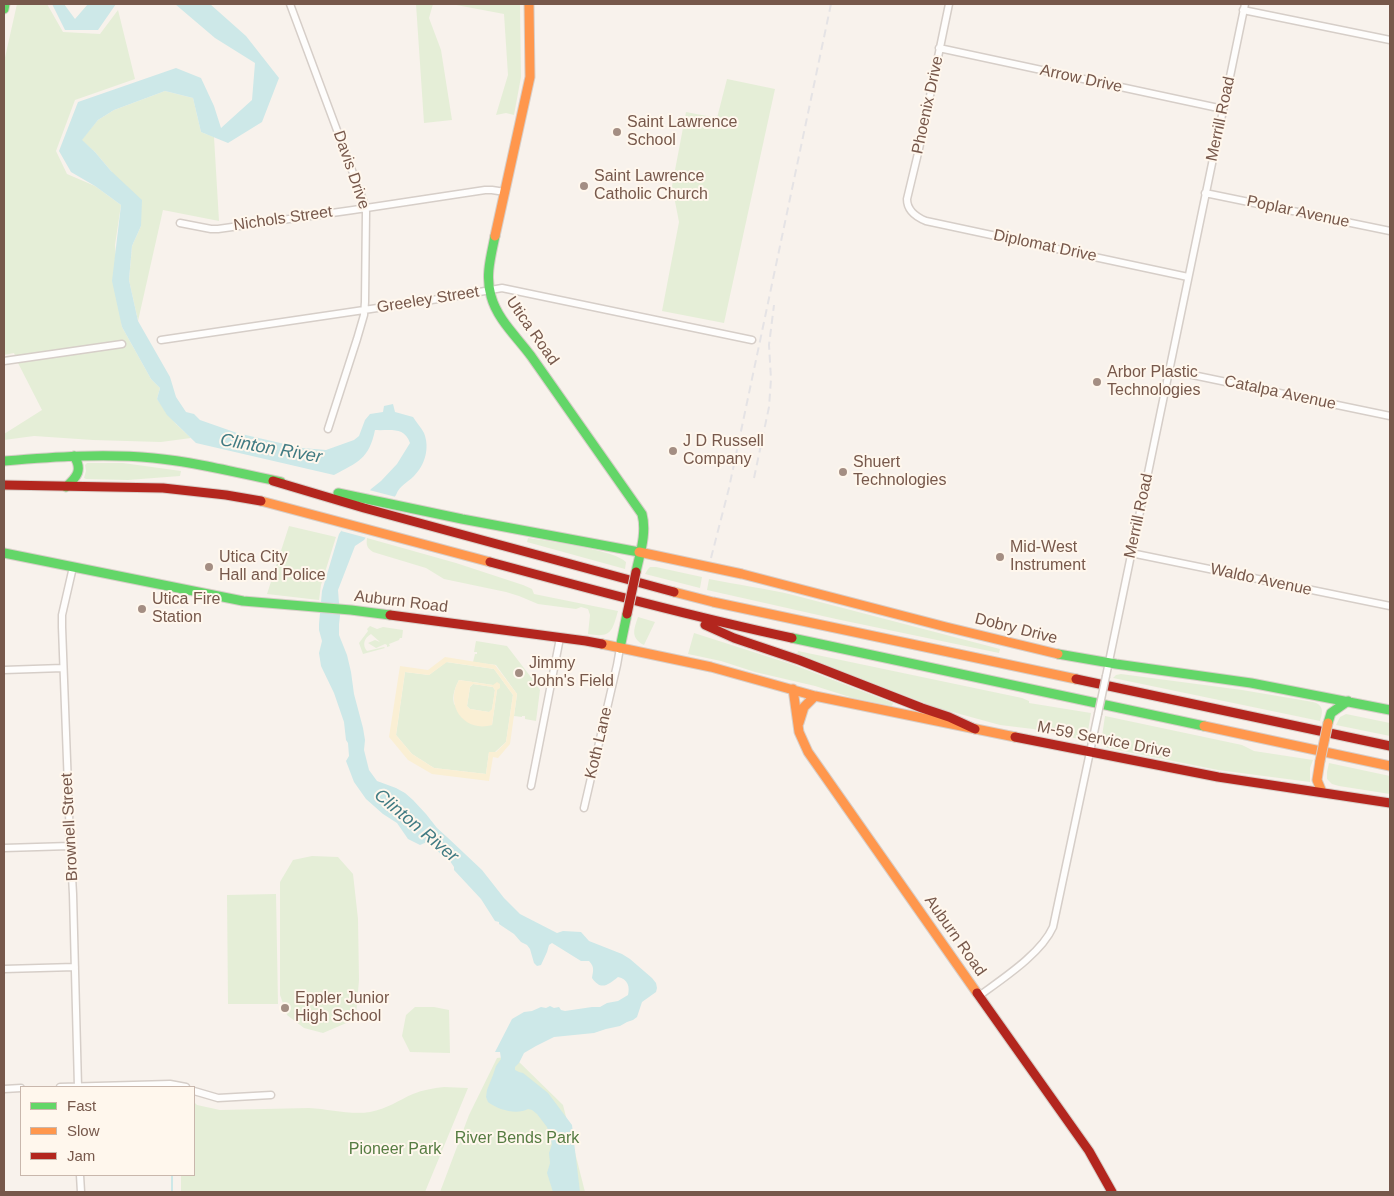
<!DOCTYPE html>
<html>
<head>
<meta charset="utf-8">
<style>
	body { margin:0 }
	#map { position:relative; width:1394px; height:1196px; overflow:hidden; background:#f8f2ec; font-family:Arial,sans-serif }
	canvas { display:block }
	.frame { position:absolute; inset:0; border:5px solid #77584b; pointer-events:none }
	.legend { position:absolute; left:20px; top:1086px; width:175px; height:90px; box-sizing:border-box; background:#fff7ed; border:1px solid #c9b7ac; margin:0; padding:6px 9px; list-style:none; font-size:15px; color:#77584b }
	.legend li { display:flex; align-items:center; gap:10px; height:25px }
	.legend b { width:25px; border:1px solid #c9b7ac }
</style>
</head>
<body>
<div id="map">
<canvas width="1394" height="1196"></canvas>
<div class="frame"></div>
<ul class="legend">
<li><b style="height:6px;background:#63d668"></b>Fast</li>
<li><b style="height:6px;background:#ff974d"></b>Slow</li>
<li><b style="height:6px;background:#b3261e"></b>Jam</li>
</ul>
</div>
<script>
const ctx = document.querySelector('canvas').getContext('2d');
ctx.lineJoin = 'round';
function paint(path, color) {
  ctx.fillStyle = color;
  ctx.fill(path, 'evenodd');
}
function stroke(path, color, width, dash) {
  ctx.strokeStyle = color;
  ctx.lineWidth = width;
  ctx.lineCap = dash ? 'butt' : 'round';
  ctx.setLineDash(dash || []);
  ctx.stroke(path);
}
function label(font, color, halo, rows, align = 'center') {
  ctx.font = font + ' Arial,sans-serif';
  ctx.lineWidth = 4;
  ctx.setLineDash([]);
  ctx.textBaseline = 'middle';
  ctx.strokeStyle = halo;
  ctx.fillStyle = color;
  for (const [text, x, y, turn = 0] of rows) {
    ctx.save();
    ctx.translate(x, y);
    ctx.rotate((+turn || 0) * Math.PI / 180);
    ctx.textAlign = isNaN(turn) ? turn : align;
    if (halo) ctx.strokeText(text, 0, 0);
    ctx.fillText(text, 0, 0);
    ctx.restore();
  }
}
paint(new Path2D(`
	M17,4H47L63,32L100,34L118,10L135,79L75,100L56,151L67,174L95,186L121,205L115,245L122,327L151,379L160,388L157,399L176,424L191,438L161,442L93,440L34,436L4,440V434L42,410L18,363L14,353L4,355V62Z
	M416,4H433L429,18L441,50L452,120L424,123Z
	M451,4H520L521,77L514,115L506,113L496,115L508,75L504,14Z
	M727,79L775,89L724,323L662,311L679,222L672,186L686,112L717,118Z
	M165,91L193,98L201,132L214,137L219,221L163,210L138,321L129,280L132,246L141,226L111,171L95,152L81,140L98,120L114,110Z
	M87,463H123L181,471L180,476L128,480L86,479L84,478L86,471L85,465Z
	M289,526L336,537L321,585L319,600L267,594Z
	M367,538L456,563L523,585L532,589L534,594L618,611C612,632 611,638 588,634L590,615L588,609L581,607L576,609L538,604L519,596L506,592L444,579L426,568L373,552C367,548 366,545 367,538Z
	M528,538C547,541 615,550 626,562L625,569L527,542Z
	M650,567H656L702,577L700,588L645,574L648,569Z
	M709,579C737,585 765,588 793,595L1000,649L999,653L836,619L707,590Z
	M638,617L655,622L644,645C630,638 634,629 638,617Z
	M370,626L377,629L383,627L403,630L402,638H400L399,640L389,644L390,646L387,647V645L385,644L376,648L368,643L375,640L380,642L371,634C364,638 362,645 367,651L384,647L385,648L363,654L359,643L368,631L367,629Z
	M694,633L794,665L893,703L892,706L853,698L815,686L755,672L721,661L688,654Z
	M476,641L507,646L537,685L540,690L536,721L525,719V716H522V717L514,716L517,694L496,665L473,662L475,654H477V652H474Z
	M798,651L1022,698L1029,701V703L1091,713L1088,731L1085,737L1079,739L1033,729L1000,725L938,708L797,655Z
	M446,662L494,669L513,695L506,742L495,752H489L486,774L434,768L412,754L396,735L405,672L429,675ZM459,680L493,685L497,690L492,725L478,726L454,704C452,695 455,688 459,680Z
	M1121,674L1242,690L1313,702C1324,705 1323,712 1320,721L1113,678L1116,675Z
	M473,684L493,687L495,690L492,710L489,712L470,709L467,706L470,687Z
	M1346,714L1390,723V736L1336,725L1340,717Z
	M1105,716L1242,745L1254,751L1313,760L1310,768V782L1218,770L1108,748L1103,746L1101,743Z
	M1329,763L1390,776V794L1339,786L1332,784L1327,779V772Z
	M312,856L338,857L353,874L358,919L359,980L356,1015L351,1021L323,1033L304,1028L287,1015L280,995V882L293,860Z
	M276,894L278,1004H228L227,895Z
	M415,1007H434L449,1010L450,1053L410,1052L402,1036L406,1015Z
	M513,1056L563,1105L585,1192H440L469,1115L497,1058Z
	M444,1087L468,1088L425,1192H181V1175H194V1102L197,1105L220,1110L309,1108C329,1109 350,1115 370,1112C387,1109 399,1100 413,1094C423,1090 433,1088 444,1087Z`), '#e5eed7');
paint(new Path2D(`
	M445,657L495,665L517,694L510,744L498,758L493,757L489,781L432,774L408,760L389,737L400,666L428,670ZM447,662L494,669L513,695L506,742L496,752H489L486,774L434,768L412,754L396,735L405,672L429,675Z
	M459,680L493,685L497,682L500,684V688L497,690L492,725C464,733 444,705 459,680ZM473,684L493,687L495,690L492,709L489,712L470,709L467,706L470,687Z`), '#faefd4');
paint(new Path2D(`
	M52,4H64L75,19L88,4H116L98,30H65Z
	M175,4H210L246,36L279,78L262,122L228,143L201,132L193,98L165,91L114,110L98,120L82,140L95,152L111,171L142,200L141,226L132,246L129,280L138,321L170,377L176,397L186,412L194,414L200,420L237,433L302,448L326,450L354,440L359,436L365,420L370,414L383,412L384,406L393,404L395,412L413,417C416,422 421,427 424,433C430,448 425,465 414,476C407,483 400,485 396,495L364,540L355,546L338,590L340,616L339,624V635L347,655L351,672L354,694L363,728L365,740L364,750L369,770L377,781L396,788L405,793L413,800L426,814L437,828L447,837L482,870L504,898L520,914L557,933L563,931L581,932L589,941L622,954L630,959L652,978L656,983L657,988L656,992L642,1002L637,1017L633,1020L627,1022L620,1026L606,1029L594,1033L554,1037L536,1046L524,1053L519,1063L515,1067V1070L519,1072L523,1073L548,1093L572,1125L580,1192H553L547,1173L550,1163L549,1153L552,1144L550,1136L547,1127L537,1114L532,1110L528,1109C517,1115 498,1110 488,1102L486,1097L487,1090L493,1075L496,1066L501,1059L500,1052H495L512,1019L524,1012L532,1011L541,1007L546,1008L550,1006L554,1008L559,1007L561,1010L565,1011L592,1007H600L607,1003L618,1001L628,995C630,987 628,979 618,977C608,985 601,991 592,978C593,971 595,967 589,961H581L552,943L549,945L547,952L541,965L537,966L534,963L530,949L527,945L521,942L514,934L499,924V922L495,921L481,899L454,870V867L448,858L442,856L431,843L427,842L420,845L408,839L397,823L383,814L366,799L354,782L346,761L349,756L348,743L346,740L344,722L334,693L321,666L319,653L322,641L319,630V624L322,591L339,534L371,489L381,481L397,464L410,443C404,426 390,431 375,430C369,459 358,462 334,475L196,443L167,415L157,399L160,388L151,379L122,327L112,281L121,205L95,186L71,172L59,151L78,102L176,68L201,78L214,106L221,128L252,100L255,63L215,38Z`), '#cde8e8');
paint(new Path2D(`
	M369,490L396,497L367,538L341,531Z`), '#f8f2ec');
stroke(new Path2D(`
	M172,1175V1192`), '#cde8e8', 2);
const street = new Path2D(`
	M290,4L363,200L366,212L365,302L364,315L357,339L328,429
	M949,4L919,149L907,199C907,211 916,217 926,221L1188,277
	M1243,10L1390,40
	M939,48L1223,109
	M1205,193L1390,231
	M180,223L211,229H218C307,217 396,204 485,190H492L505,192
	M161,340L445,298L502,288L752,340
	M4,361L122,344
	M1169,372L1183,373L1390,416
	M1131,553L1390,606
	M73,567L62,615V627L70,840L73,894L78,1087
	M4,670L63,668
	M1106,676L1245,4
	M531,786L560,638
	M584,808L617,665L620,648
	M4,848L70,846
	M4,969L75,967
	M979,996C1002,979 1041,954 1053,927L1098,714
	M60,1087L170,1084L186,1087
	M4,1089L21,1088
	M194,1091L218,1098L271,1095
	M80,1175L81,1192`);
const fast = new Path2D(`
	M4,9L5,4
	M495,236C491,256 485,276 491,296C497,319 517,337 531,356C568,408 605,461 642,514C647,533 640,553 636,572
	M4,461C53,457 104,453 153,458C196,462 238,473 281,482
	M66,487C77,477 83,470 74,456
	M338,493L462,519L639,552
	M4,553L243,601L351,610L390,615
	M792,638L1204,726
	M620,648L627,614
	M1058,654L1116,664L1251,683L1390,710
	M1328,723L1331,713L1348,701`);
const slow = new Path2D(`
	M495,236L530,77L529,4
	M261,501L490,562
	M639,552L742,574L946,627L1058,654
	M674,592L713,602L1076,679
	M602,644L711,667L815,696L1015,737
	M793,689L799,732L808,752L977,993
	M799,723L804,707L815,696
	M1204,726L1390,766
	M1320,761L1317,780L1322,792`);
const jam = new Path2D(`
	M273,481L364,508L674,592
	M4,485L163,488L226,495L261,501
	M490,562C590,589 690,616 792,638
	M390,615L586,641L602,644
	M705,625L734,638L799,660L922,708L949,717L975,729
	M1076,679L1390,746
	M1015,737L1218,777L1390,803
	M977,993L1089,1151L1112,1192`);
stroke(street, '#d6cec8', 9);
stroke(fast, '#d7cec8', 11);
stroke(slow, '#d7cec8', 11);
stroke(jam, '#d7cec8', 11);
stroke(street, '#fefdfc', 6);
stroke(fast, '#63d668', 9);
stroke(slow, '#ff974d', 9);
stroke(jam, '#b3261e', 9);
stroke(new Path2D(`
	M754,478L769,407L771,379L769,345L774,305
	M711,558L729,488L831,4`), '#e5e3e5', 2, [8, 5]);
const streetBridge = new Path2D(`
	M1098,714L1106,676`);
const slowBridge = new Path2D(`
	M1320,761L1328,723`);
const jamBridge = new Path2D(`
	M627,614L636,572`);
stroke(streetBridge, '#d6cec8', 9, []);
stroke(slowBridge, '#d7cec8', 11, []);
stroke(jamBridge, '#d7cec8', 11, []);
stroke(streetBridge, '#fefdfc', 6);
stroke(slowBridge, '#ff974d', 9);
stroke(jamBridge, '#b3261e', 9);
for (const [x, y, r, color] of [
	[617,132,5,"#a48e83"],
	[584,186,5,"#a48e83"],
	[1097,382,5,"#a48e83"],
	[673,451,5,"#a48e83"],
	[843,472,5,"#a48e83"],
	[1000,557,5,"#a48e83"],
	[209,567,5,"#a48e83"],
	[142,609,5,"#a48e83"],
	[519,673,5,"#a48e83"],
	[285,1008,5,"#a48e83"]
]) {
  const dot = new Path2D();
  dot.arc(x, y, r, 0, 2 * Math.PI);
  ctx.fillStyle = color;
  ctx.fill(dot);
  stroke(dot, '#fff7ed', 2);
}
label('16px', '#77584b', '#fff7ed', [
	["Arrow Drive",1081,79,12],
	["Phoenix Drive",928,105,-78],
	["Merrill Road",1221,119,-78],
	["Davis Drive",351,170,71],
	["Poplar Avenue",1298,212,12],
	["Nichols Street",283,219,-8],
	["Diplomat Drive",1045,246,12],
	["Greeley Street",428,300,-9],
	["Utica Road",532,331,55],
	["Catalpa Avenue",1280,393,12],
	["Merrill Road",1139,516,-78],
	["Waldo Avenue",1261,580,12],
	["Auburn Road",401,602,7],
	["Dobry Drive",1016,629,14],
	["M-59 Service Drive",1104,740,11],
	["Koth Lane",599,743,-77],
	["Brownell Street",70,827,-93],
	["Auburn Road",955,936,55]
]);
label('16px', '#77584b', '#fff7ed', [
	["Saint Lawrence",627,123],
	["School",627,141],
	["Saint Lawrence",594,177],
	["Catholic Church",594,195],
	["Arbor Plastic",1107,373],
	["Technologies",1107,391],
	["J D Russell",683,442],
	["Company",683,460],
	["Shuert",853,463],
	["Technologies",853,481],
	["Mid-West",1010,548],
	["Instrument",1010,566],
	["Utica City",219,558],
	["Hall and Police",219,576],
	["Utica Fire",152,600],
	["Station",152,618],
	["Jimmy",529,664],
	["John's Field",529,682],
	["Eppler Junior",295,999],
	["High School",295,1017]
], 'left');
label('16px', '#567c42', '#fff7ed', [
	["River Bends Park",517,1139],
	["Pioneer Park",395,1150]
]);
label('italic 18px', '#417b83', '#fff7ed', [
	["Clinton River",271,449,10],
	["Clinton River",416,826,40]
]);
</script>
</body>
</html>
